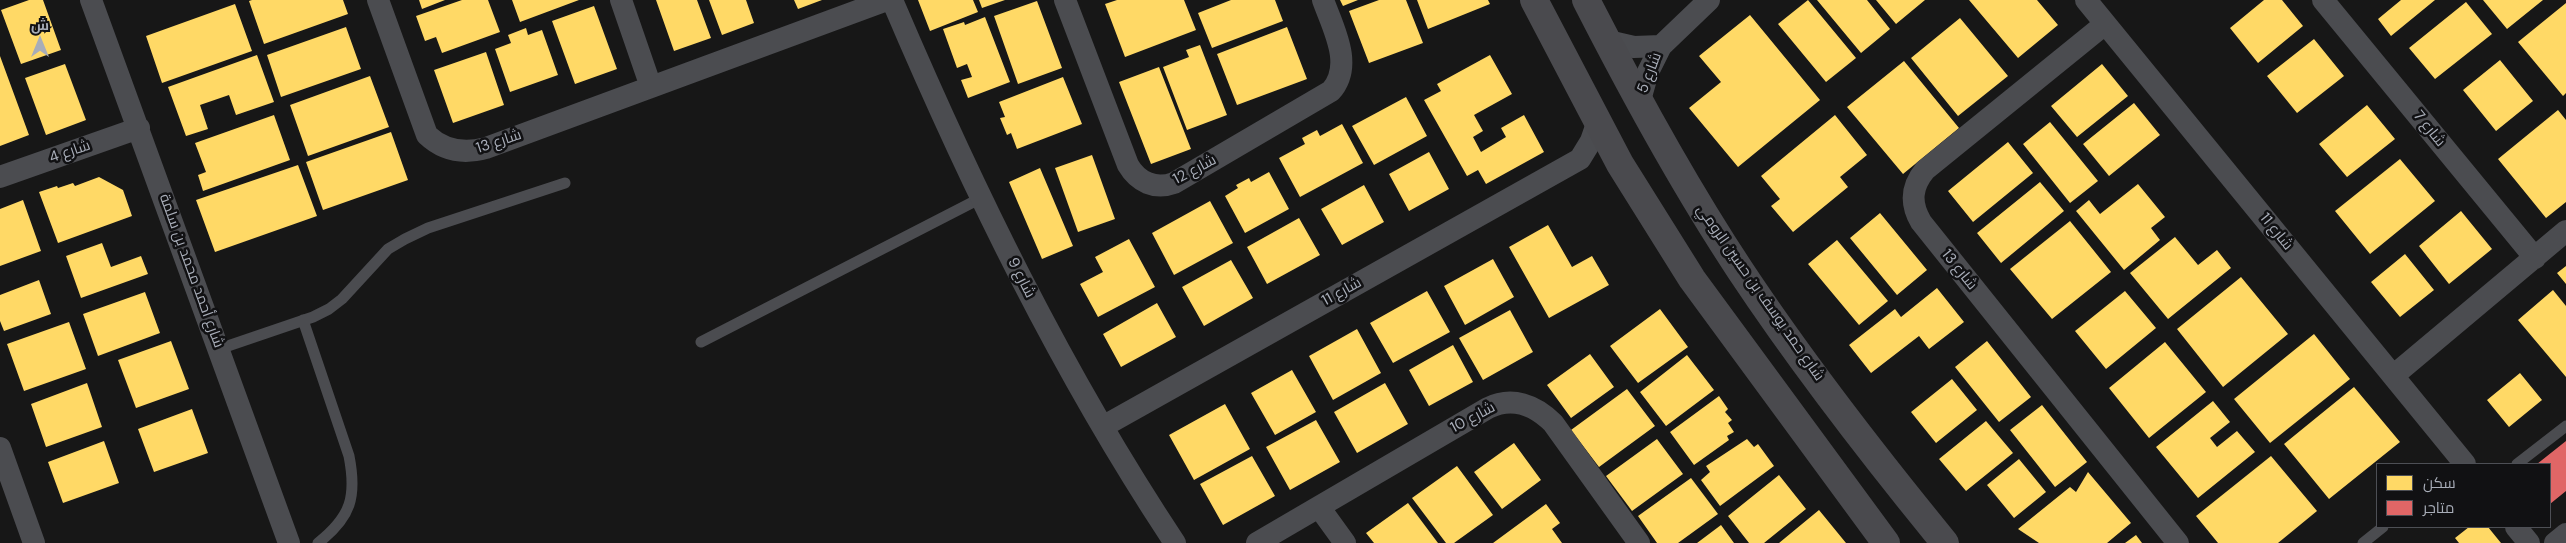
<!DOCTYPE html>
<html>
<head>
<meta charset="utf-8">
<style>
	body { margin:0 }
	#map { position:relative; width:2566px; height:543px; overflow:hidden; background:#171717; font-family:"DM Sans",Cairo,sans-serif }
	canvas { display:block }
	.legend { position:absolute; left:2376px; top:463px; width:175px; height:65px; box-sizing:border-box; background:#111113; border:1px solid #4d4f55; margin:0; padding:6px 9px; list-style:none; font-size:15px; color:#a8adb8 }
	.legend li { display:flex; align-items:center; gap:10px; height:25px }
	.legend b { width:25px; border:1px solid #4d4f55 }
	.north { position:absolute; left:15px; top:15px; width:50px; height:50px; -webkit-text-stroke:4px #111113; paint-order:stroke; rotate:0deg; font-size:14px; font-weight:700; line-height:20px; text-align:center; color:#a8adb8 }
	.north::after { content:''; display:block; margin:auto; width:18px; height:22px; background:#a8adb8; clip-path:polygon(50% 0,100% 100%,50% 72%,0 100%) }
</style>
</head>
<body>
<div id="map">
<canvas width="2566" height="543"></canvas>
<ul class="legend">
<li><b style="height:14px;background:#ffd966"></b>سكن</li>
<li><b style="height:14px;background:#e06666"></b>متاجر</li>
</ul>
<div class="north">ش</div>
</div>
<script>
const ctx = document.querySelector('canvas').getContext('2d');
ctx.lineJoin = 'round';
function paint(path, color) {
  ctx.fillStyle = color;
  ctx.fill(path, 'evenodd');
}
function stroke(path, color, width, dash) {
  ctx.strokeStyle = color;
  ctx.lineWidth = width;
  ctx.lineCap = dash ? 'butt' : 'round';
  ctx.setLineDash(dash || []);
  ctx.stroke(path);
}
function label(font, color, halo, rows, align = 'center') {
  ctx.font = font + ' "DM Sans",Cairo,sans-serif';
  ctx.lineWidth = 5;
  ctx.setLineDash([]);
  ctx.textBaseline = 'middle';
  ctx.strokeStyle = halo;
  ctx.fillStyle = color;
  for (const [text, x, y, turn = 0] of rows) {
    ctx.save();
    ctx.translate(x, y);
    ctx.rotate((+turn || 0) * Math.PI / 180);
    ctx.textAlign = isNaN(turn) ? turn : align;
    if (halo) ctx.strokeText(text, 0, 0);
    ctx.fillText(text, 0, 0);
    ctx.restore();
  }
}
paint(new Path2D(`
	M29,0H43L61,50L21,64L1,10Z
	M252,0H343L348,14L264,44L249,1Z
	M419,0H445L422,9Z
	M462,0H488L500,32L442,53L436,37L425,41L416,16Z
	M512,0H579L520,22Z
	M656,0H697L711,38L674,51Z
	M709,0H746L754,23L722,35Z
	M794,0H822L798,9Z
	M918,0H973L978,12L930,31Z
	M979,0H1005L982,8Z
	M1117,0H1184L1196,30L1125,57L1105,4Z
	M1231,0H1275L1283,21L1212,48L1198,13Z
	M1340,0H1358L1343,6Z
	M1379,0H1406L1423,43L1369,63L1349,11Z
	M1417,0H1488L1490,4L1428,29Z
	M1808,0L1856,58L1826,82L1778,24Z
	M1817,0H1867L1890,29L1861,53Z
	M1876,0H1925L1896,24Z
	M1969,0H2037L2058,25L2018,58Z
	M2264,0H2282L2303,26L2258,63L2230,28Z
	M2401,0H2435L2391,36L2378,19Z
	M2483,0H2543L2507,29Z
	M1037,1L1062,68L1018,84L994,16Z
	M2466,2L2492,34L2435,79L2409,48Z
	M2566,3V93L2563,96L2518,42Z
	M235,4L252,51L162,83L146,36Z
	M594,6L617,69L575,84L552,21Z
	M1750,15L1820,100L1738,167L1689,108L1721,82L1699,56Z
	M985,17L1010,82L968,98L961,80L972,77L967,64L957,68L943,29L964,22L965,25Z
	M1960,18L2008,76L1958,116L1911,58Z
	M346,27L361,69L281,97L267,55Z
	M1287,27L1307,79L1237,105L1217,54Z
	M526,28L528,35L542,30L558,75L510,92L495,49L511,43L508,35Z
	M2314,39L2344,76L2297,113L2267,76Z
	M1200,45L1227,115L1187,130L1163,67L1189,57L1186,50Z
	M486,52L504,105L453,123L434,70Z
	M257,55L274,102L236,115L229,95L200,105L208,129L186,136L168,87Z
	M1490,55L1512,94L1474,115L1483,131L1473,137L1481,152L1506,137L1501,128L1524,115L1544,152L1486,184L1478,170L1467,176L1424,100L1441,91L1437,84Z
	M0,56L29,135L0,146Z
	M2500,60L2533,101L2496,131L2463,90Z
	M1904,61L1959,128L1903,174L1847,107Z
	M65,64L86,120L46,135L25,78Z
	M2102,64L2128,96L2077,137L2051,106Z
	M1159,67L1191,149L1151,164L1119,82Z
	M370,76L389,127L308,156L290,105Z
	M1063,77L1082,124L1017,149L1011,133L1007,135L1000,118L1005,117L999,102Z
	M1406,97L1427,136L1374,165L1352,126Z
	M2134,103L2160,135L2109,176L2083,144Z
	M2367,105L2395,139L2347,177L2319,144Z
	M2558,110L2566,120V202L2546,218L2498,159Z
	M274,115L290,160L203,191L198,175L206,172L195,143Z
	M1835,115L1867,155L1840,177L1848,187L1793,232L1771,206L1780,199L1761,176Z
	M2050,122L2098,181L2070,203L2023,144Z
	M1342,124L1363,163L1300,197L1279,158L1305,144L1302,138L1317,130L1320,136Z
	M391,132L408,180L323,210L306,162Z
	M2008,142L2033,173L1973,222L1948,191Z
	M1429,152L1449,189L1409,211L1389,174Z
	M1092,155L1115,219L1078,232L1055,168Z
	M2400,159L2435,201L2370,254L2335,211Z
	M298,165L317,216L215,252L196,200Z
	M1040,168L1073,246L1042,259L1009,182Z
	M1269,172L1289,209L1245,233L1225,196L1238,188L1236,185L1249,178L1251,182Z
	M99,177L123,190L132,216L58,243L39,192L57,186L58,188L73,183L75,186Z
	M2040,182L2064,211L2001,263L1977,233Z
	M2138,184L2165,217L2151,228L2160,240L2124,270L2076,211L2089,200L2100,214Z
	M1364,185L1384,222L1342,245L1321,209Z
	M23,200L41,251L0,266V209Z
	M1210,201L1233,243L1174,275L1152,233Z
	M2461,211L2492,249L2449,284L2419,246Z
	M1880,213L1927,270L1897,295L1850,238Z
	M1299,218L1320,255L1267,284L1247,247Z
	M2070,221L2111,272L2052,319L2010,269Z
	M1548,225L1572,267L1592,256L1609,285L1549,318L1509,247Z
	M2175,237L2198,265L2217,250L2231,268L2168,319L2130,273Z
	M1129,239L1155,287L1098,317L1080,284L1103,272L1095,257Z
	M1837,240L1888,301L1859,325L1808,264Z
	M102,243L111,267L141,256L148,274L81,298L66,256Z
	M2405,254L2434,290L2400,317L2371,282Z
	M1493,259L1514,297L1465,325L1444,286Z
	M1231,260L1253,298L1204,326L1182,287Z
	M2566,266V284L2557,273Z
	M2241,277L2288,334L2223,387L2177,329Z
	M39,280L51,314L4,331L0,321V295Z
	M1937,288L1964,322L1929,349L1919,336L1871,373L1849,345L1895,309L1901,317Z
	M2553,290L2566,306V377L2518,320Z
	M1427,291L1450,332L1393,363L1370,323Z
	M2125,291L2156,328L2106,369L2075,331Z
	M145,292L160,333L98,356L83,314Z
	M1157,303L1176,337L1121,367L1103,334Z
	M1660,309L1688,347L1638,383L1610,346Z
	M1510,310L1533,352L1483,380L1459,338Z
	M69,322L86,369L24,391L7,344Z
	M1357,329L1381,373L1333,400L1309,356Z
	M2314,334L2350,379L2270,443L2234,399Z
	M171,341L189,389L136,408L118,360Z
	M1987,341L2031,397L1999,422L1955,367Z
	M2165,342L2206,392L2149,438L2109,388Z
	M1453,345L1473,382L1429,406L1409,370Z
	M1590,354L1614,387L1571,418L1547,385Z
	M1687,355L1714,390L1666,426L1640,392Z
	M1292,370L1316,412L1275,435L1251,393Z
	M2520,373L2542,400L2509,427L2487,400Z
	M1952,379L1977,410L1936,443L1911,412Z
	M87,383L102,427L46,447L31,404Z
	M1385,383L1408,424L1357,453L1334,412Z
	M2354,387L2400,442L2329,499L2284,444Z
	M1627,389L1655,426L1599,467L1571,430Z
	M1719,396L1728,409L1725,412L1732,420L1728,423L1734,432L1727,436L1729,440L1694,465L1670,432Z
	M2213,401L2230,422L2210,438L2217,447L2237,431L2255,452L2198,498L2156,447Z
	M1225,404L1250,449L1194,480L1169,435Z
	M2042,405L2087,462L2055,487L2010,430Z
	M192,409L208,453L154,472L138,429Z
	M1316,420L1340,462L1290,490L1266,447Z
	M1986,421L2013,453L1966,491L1939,459Z
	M1657,439L1683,474L1632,511L1606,476Z
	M1747,439L1754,447L1758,444L1774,466L1720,506L1701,480L1710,472L1706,466Z
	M104,441L119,483L63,503L48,462Z
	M1514,443L1541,480L1502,509L1474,472Z
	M1252,456L1275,496L1223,525L1200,484Z
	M2271,456L2317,511L2278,543H2218L2196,516Z
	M2019,459L2046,492L2014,518L1987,485Z
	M1457,466L1493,515L1454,543H1446L1412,498Z
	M2088,472L2131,523L2107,543H2039L2018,529L2070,487L2076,492Z
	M1779,475L1806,509L1764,543H1749L1728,516Z
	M1691,478L1718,514L1678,543H1657L1638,516Z
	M1408,503L1438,543H1374L1366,533Z
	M1546,504L1560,523L1552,529L1562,543H1493Z
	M1819,510L1846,543H1779Z
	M1721,525L1734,543H1697Z
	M2469,527H2488L2501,543H2459L2455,538Z
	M2136,535L2142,543H2125Z`), '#ffd966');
paint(new Path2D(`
	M2566,441V491L2550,504V464H2537Z`), '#e06666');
stroke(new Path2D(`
	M303,320L349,456C357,497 351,517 318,543
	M701,342L981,198
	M219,349L313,317L329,309L342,299L388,249L405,239L428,228L565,183
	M2517,464L2566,426
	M2363,543L2383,527`), '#4b4c50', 11);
stroke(new Path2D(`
	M91,0L289,543
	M378,0L427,135C444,151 464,154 486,148L887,0
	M621,0L651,87
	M892,0C972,188 1062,373 1175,543
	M1065,0L1128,165C1138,182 1155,190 1174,183L1331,91C1354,65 1333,28 1323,0
	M2086,0L2465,464
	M2323,0L2535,258
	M2105,24L1925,170C1911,187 1910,203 1921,222L2178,543
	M1608,41L1634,47L1661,46
	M1640,100L1648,72L1661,46L1709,0
	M0,177L139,128
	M2393,376L2566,231
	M1104,426L1580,159L1591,141L1598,121
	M0,448L34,543
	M1319,507L1345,543
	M2516,527L2529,543
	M1257,543L1488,408C1512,396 1535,405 1553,423L1639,543
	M2555,543L2566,534`), '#4b4c50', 22);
stroke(new Path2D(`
	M1534,0L1620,164L1692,279L1886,543
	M1586,0C1633,92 1683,184 1740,270C1803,365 1873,455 1945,543`), '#4a4a4e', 28);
label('15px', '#a8adb8', '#111113', [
	["شارع 5",1650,73,-69],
	["شارع 7",2429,129,51],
	["شارع 13",499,142,-18],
	["شارع 4",70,152,-19],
	["شارع 12",1195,170,-28],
	["شارع 11",2276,232,51],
	["شارع 13",1959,270,51],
	["شارع أحمد محمد بن سلمة",191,271,70],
	["شارع 9",1021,278,63],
	["شارع 11",1342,292,-29],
	["شارع حمد يوسف بن حسين الرومي",1760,293,55],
	["شارع 10",1473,418,-28]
]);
</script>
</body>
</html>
